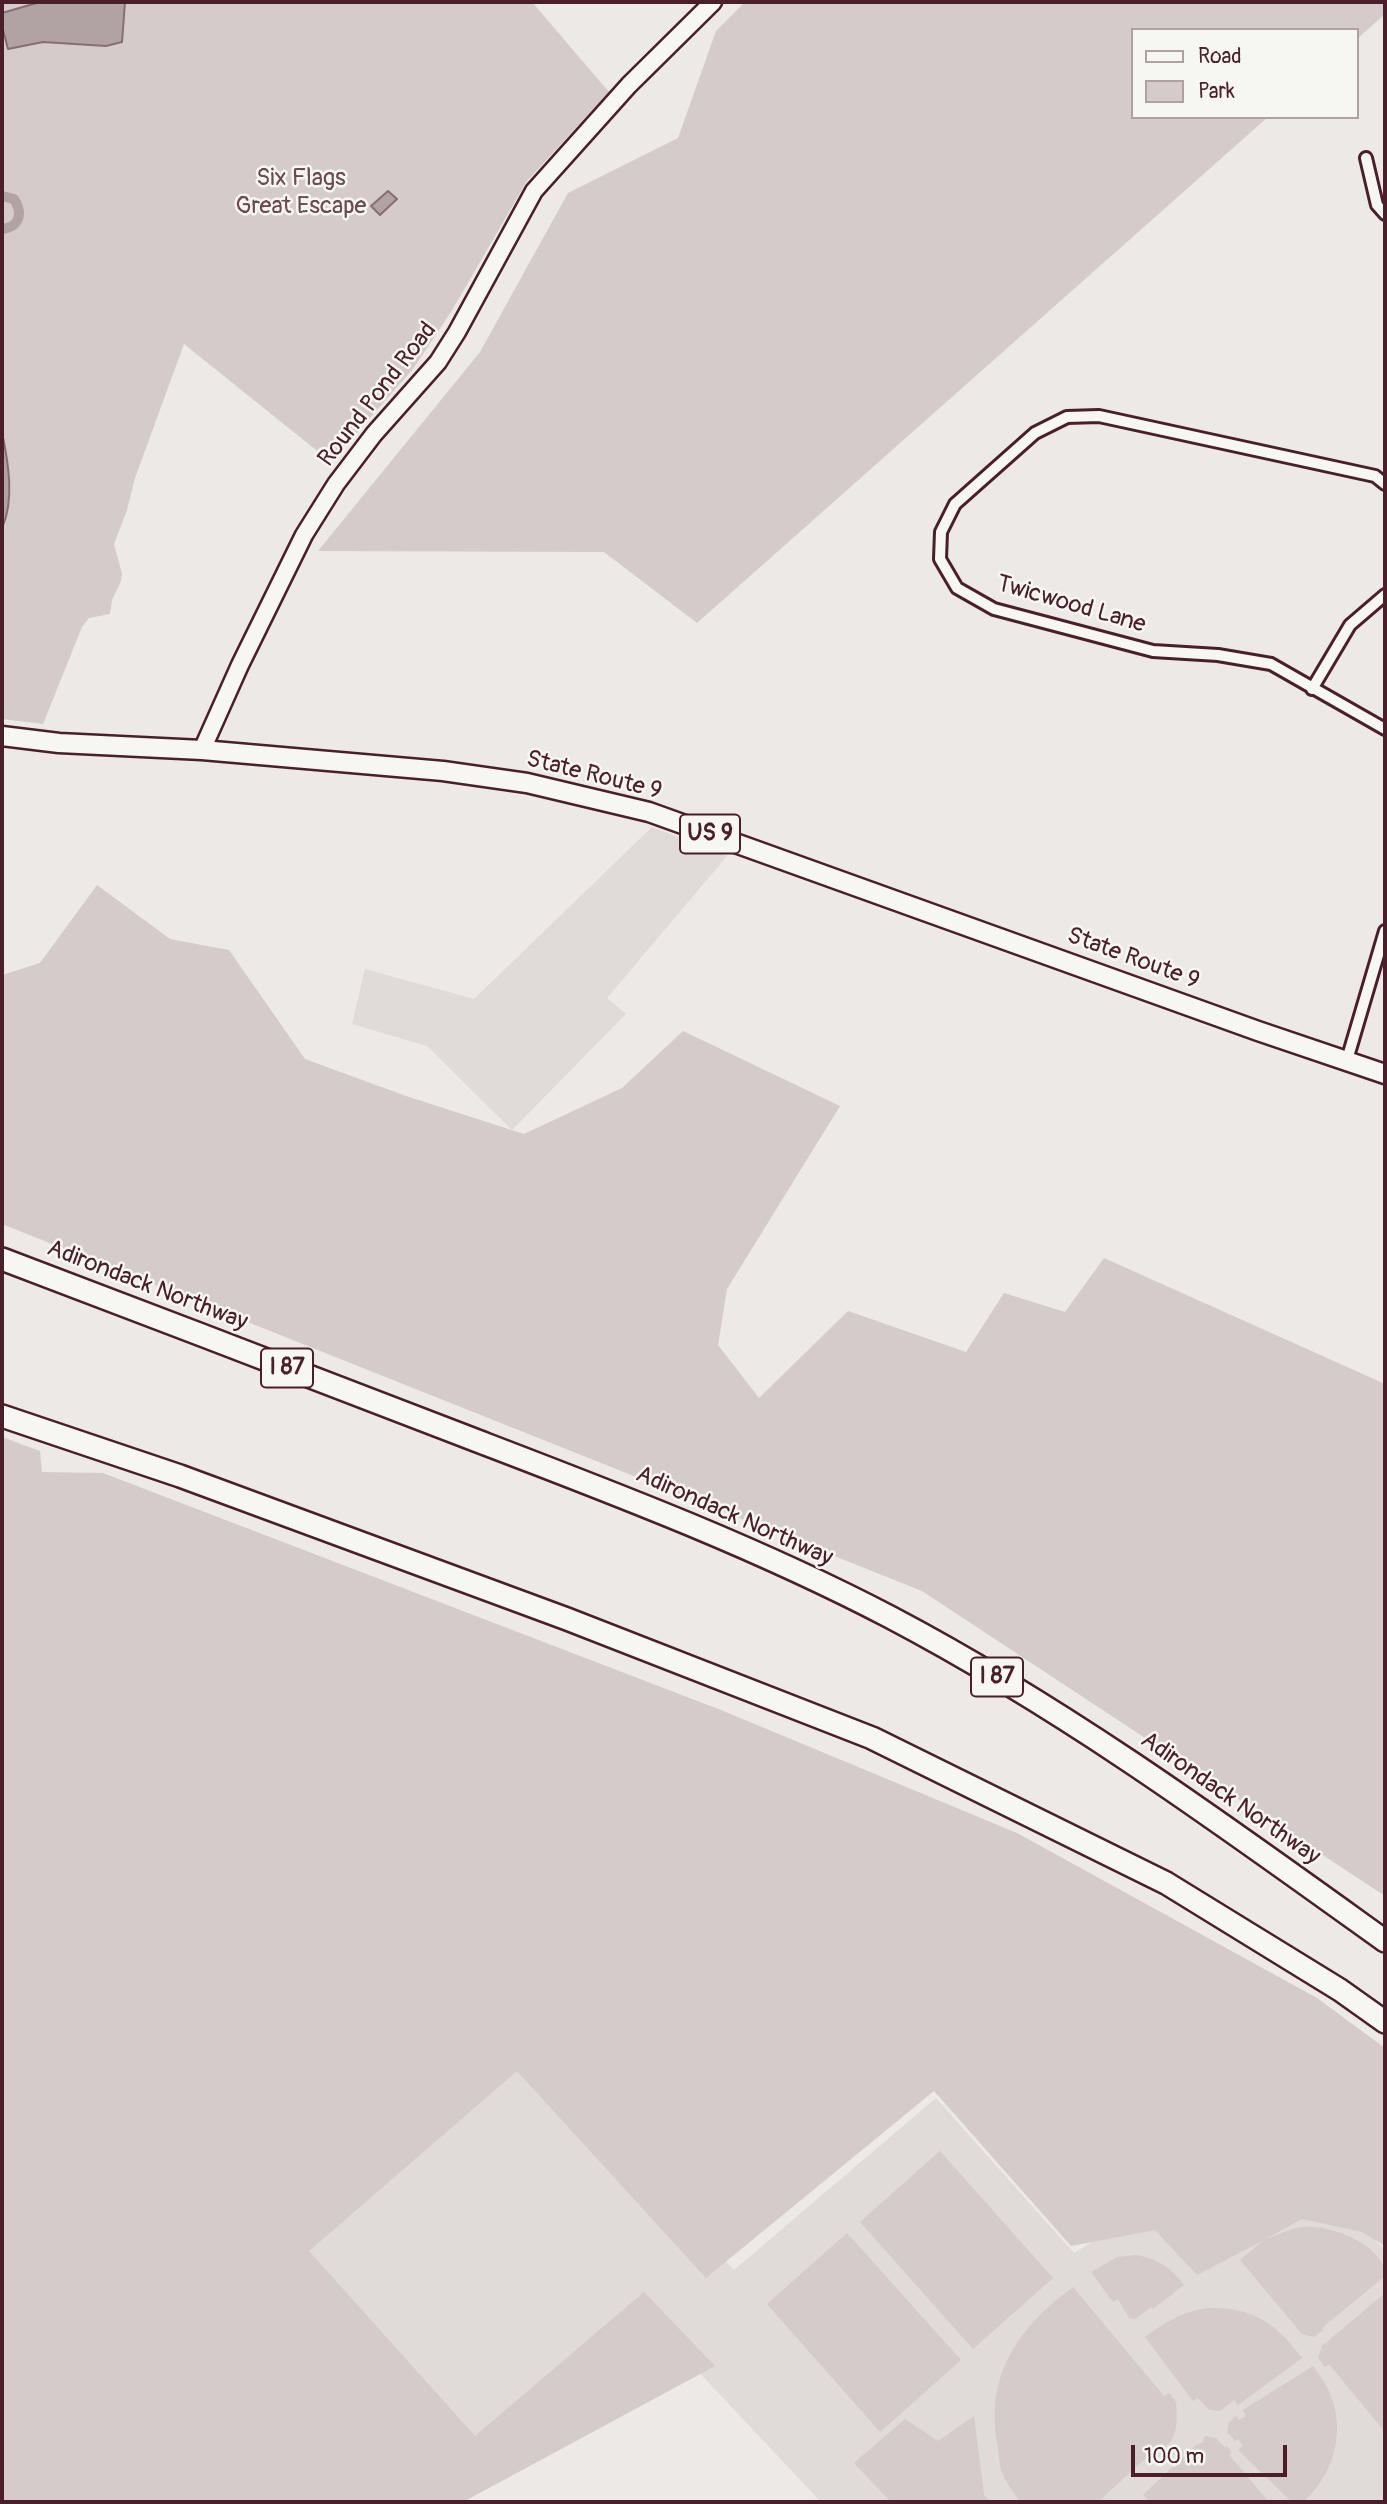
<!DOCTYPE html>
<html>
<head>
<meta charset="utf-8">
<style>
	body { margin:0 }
	#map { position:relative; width:1387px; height:2504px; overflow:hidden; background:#ece9e6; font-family:Pangolin,sans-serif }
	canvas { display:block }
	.frame { position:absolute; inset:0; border:4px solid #4a1f2b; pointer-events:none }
	.legend { position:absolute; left:1131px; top:28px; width:228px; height:91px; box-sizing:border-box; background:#f6f6f2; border:2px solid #b1a0a2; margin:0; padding:9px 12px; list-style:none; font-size:21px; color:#4a1f2b }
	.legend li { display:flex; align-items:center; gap:14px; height:35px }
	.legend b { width:35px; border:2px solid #b1a0a2 }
	.scale { position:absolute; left:1131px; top:2445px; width:156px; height:32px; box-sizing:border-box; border:4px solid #4a1f2b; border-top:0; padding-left:9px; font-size:21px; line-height:24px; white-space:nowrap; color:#4a1f2b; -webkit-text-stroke:5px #f6f6f2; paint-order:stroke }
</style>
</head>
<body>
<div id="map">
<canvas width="1387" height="2504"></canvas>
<div class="frame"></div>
<ul class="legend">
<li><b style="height:9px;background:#f6f6f2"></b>Road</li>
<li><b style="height:19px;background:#d4cbca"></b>Park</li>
</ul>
<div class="scale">100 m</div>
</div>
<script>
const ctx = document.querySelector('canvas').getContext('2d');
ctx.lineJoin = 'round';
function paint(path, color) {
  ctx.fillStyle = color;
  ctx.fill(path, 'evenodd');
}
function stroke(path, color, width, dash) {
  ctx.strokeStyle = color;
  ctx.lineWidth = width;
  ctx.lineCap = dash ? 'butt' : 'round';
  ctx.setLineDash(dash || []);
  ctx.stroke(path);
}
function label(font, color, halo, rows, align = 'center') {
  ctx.font = font + ' Pangolin,sans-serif';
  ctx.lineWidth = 5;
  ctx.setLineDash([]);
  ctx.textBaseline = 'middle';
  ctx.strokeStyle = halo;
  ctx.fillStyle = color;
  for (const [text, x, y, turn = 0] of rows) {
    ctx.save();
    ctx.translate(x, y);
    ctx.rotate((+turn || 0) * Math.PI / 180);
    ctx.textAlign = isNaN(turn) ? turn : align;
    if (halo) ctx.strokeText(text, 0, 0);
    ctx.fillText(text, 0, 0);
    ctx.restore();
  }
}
paint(new Path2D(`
	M652,827L727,856L607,998L626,1014L512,1130L427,1046L352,1024L365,969L474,999Z
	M523,2043L734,2270L936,2098L1074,2253L1151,2206L1330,2196L1385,2250V2502H821L648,2318L476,2469L271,2257Z`), '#e0dad8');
paint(new Path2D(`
	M2,2H532L609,92L527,181L451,312L413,369L331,462L184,344L135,478L127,510L114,544L122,574L121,581L112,600L110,614L89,618L82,627L43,724L2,719Z
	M745,2H1385V14L1357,39V30H1133V117H1268L697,623L604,552L318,551L480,352L568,193L678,138L716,31Z
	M97,885L170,939L229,950L305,1059L406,1096L524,1134L622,1088L683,1031L840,1106L727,1289L718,1345L759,1398L848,1311L966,1352L1004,1293L1065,1312L1104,1258L1385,1384V1896L922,1591L2,1224V975L40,963Z
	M2,1437L40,1451L42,1472L103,1473L721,1710L1017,1833L1317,1998L1385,2048V2246L1362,2232L1302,2219L1266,2239C1281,2234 1296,2225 1313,2227C1338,2228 1385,2247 1385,2276L1322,2328L1323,2330L1314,2337L1302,2334L1240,2260L1264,2240L1197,2275L1155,2230L1071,2246L934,2091L706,2278L517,2071L309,2251L475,2436L644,2292L715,2366L463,2502H2Z
	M940,2151L1053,2278L973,2349L860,2222Z
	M847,2233L961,2360L880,2432L767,2304Z
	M1136,2255C1158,2259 1170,2267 1184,2285L1153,2309L1151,2307L1135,2319L1129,2318L1118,2299L1113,2302L1091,2272L1117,2257Z
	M1073,2287L1164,2396L1169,2393L1176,2402C1177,2419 1179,2436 1165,2447L1161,2444L1098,2502H1020C1015,2494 1007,2484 1003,2475C999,2466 999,2453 997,2443C985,2374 1020,2326 1073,2287Z
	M1385,2293V2432L1329,2364L1325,2367L1318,2358L1322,2346Z
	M1208,2308C1253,2307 1276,2323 1302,2358L1238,2405L1234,2400L1220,2411L1209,2410L1198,2398L1193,2401L1145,2337C1166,2322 1183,2311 1208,2308Z
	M1313,2366C1318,2373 1324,2381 1328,2389C1347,2428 1335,2474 1303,2502H1292L1238,2450L1243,2446L1238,2439L1235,2441L1227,2432L1229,2422L1236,2416L1239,2420L1246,2416L1243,2410Z
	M974,2416L984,2495L991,2502H891L854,2463L905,2419L938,2441Z
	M1206,2436L1216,2438L1224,2447L1227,2446L1231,2451L1230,2456L1269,2502H1150L1143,2495L1196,2445L1204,2442L1203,2439Z`), '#d4cbca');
const water = new Path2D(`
	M40,2H125L122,42L106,46L43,42L8,49L2,26V13Z
	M388,191L397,199L380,215L371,206Z
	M2,432C8,461 15,500 2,528Z`);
paint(water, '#b1a2a3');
stroke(water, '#886e73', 2);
stroke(new Path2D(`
	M2,196L14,199C23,213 20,227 2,229`), '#b1a2a3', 10);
const street = new Path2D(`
	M1366,158L1377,205L1385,214
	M1385,484L1375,476L1099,416L1067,417L1035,433L955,504L941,532L940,559L957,588L994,609L1153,651L1218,655L1271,664L1385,729
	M1312,689L1350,625L1385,595
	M1347,1060L1385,931`);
const secondary = new Path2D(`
	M202,750L240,665L304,535L336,484L374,434L438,362L457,332L534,191L629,85L713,2`);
const primary = new Path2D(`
	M2,736L59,743L202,750L443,771L527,783L649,812L1258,1031L1385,1074`);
const highway = new Path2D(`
	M2,1259C160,1319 317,1379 475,1440C616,1494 756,1547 890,1617C1065,1709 1225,1826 1385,1941
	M2,1416L180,1476L567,1619L872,1738L1166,1883L1340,1990L1385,2022`);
stroke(street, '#4a1f2b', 16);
stroke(secondary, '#4a1f2b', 21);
stroke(primary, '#4a1f2b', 23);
stroke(highway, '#4a1f2b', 26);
stroke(street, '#f6f6f2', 10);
stroke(secondary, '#f6f6f2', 16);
stroke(primary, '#f6f6f2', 18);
stroke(highway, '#f6f6f2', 21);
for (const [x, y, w] of [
	[710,834,60],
	[287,1368,52],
	[997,1677,52]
]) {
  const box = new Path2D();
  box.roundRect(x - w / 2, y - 19.5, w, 39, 5);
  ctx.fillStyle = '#f6f6f2';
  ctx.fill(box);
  stroke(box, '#4a1f2b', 2);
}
label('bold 23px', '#4a1f2b', null, [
	["US 9",710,834],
	["I 87",287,1368],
	["I 87",997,1677]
]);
label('24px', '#6c4a53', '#f6f6f2', [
	["Six Flags",301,179],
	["Great Escape",301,207]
]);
label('24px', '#4a1f2b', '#f6f6f2', [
	["Round Pond Road",378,395,-52],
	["Twicwood Lane",1071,605,16],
	["State Route 9",594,776,14],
	["State Route 9",1133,959,20],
	["Adirondack Northway",147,1286,21],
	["Adirondack Northway",734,1517,24],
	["Adirondack Northway",1230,1799,35]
]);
</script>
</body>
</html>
